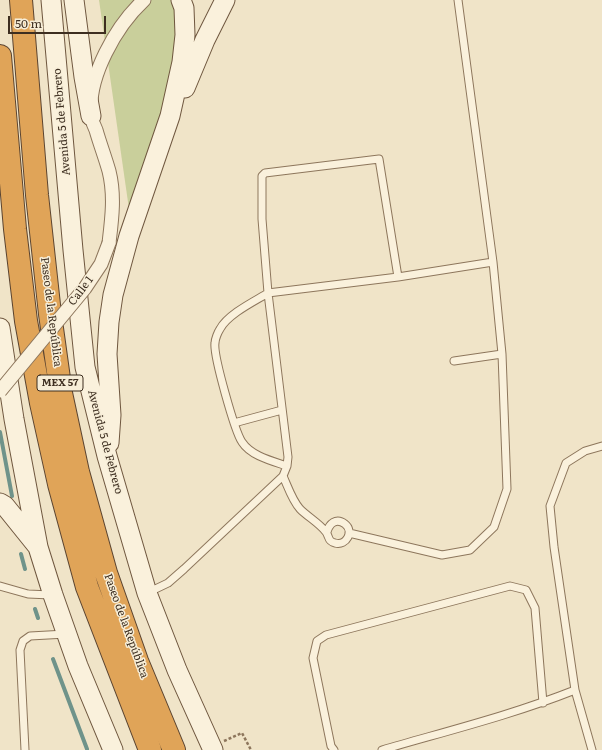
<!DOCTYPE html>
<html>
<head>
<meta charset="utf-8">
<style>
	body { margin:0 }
	#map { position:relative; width:602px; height:750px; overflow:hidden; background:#f0e4c8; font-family:Literata,serif }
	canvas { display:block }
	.scale { position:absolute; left:8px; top:16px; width:98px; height:18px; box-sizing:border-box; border:2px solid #3d2e20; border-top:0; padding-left:5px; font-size:12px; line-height:14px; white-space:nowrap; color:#3d2e20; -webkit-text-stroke:3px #f7eed8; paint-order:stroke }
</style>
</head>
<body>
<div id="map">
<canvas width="602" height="750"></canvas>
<div class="scale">50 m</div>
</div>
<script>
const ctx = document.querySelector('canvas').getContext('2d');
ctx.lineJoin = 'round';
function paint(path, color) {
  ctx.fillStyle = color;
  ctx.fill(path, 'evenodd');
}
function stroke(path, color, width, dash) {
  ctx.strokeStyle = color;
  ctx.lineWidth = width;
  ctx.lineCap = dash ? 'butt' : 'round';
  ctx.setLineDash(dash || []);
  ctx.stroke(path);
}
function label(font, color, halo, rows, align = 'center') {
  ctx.font = font + ' Literata,serif';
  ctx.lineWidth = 3;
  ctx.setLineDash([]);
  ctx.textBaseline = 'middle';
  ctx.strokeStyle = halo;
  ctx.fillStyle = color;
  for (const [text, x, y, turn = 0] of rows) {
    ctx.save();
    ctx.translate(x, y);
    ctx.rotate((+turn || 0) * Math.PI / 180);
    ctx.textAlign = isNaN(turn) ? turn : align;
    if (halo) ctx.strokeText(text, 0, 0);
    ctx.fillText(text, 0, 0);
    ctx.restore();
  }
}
paint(new Path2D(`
	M99,0H173L177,13V60L130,216Z`), '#c9cf9b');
stroke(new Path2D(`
	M0,432L12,496
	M21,554L25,569
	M35,609L38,618
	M53,659L87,749`), '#6f938a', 4);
const lane = new Path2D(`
	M454,361L502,354L493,262
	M234,423L282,410
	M287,466C272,461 251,456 242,442C235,432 213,355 215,343C215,339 218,332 220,329C228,314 255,301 268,293L262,219V176L265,173L379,159L398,277
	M283,476C288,487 292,500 300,509C308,517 319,523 326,532C329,536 328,542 335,543C347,546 354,531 345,524C336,517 329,524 327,532
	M349,533L442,555L470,550L494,527L507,489L502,354
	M0,586L28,594L51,595
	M147,593L168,583L184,569L283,476L287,466L288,457L268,293L398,277L493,262L458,0
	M575,690L554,547L550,506L566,463L585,451L602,446
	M25,750L20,650L23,641L30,636L66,634
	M334,750L331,746L313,658L317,641L326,635L510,586L526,590L535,608L543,703
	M382,750C447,731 512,715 575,690L592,750`);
const street = new Path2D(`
	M109,243C112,218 115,195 109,171C105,157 100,144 96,130C94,126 92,120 91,116C87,77 116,26 144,0`);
const secondary = new Path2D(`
	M51,0L73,250L85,367L107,456L147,593L177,670L213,750
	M74,0L84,77L91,116
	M185,88L205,40L225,0
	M0,328L14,419L38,547L53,595L78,666L113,750
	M109,443L111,415L107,354L109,322L113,295L129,236L170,116L182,62L185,35L184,8L181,0
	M0,503L5,506L38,547`);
const highway = new Path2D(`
	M21,0L37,195L50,314L61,393L78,472L106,573L137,661L174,750
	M0,56L15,229L26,321L41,403L59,484L87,587L150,750`);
stroke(lane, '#8d765c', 9);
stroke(street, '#8d765c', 15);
stroke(secondary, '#6f573f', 21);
stroke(highway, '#5b4430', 24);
stroke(new Path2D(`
	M224,741L242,733L251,750`), '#8d765c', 2.5, [3, 2]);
stroke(lane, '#faf1dc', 7);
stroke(street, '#faf1dc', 13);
stroke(secondary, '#faf1dc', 19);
stroke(highway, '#e0a458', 22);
const streetBridge = new Path2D(`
	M0,391L85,288L101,264L109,243`);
stroke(streetBridge, '#8d765c', 15, []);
stroke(streetBridge, '#faf1dc', 13);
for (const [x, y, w] of [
	[60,383,46]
]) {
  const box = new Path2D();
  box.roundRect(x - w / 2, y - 8, w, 16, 3);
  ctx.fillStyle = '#f7eed8';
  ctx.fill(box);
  stroke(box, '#3d2e20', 1);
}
label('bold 10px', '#3d2e20', null, [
	["MEX 57",60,383]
]);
label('11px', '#3d2e20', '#f7eed8', [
	["Avenida 5 de Febrero",62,122,-95],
	["Calle 1",81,291,-53],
	["Paseo de la República",51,312,83],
	["Avenida 5 de Febrero",105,442,75],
	["Paseo de la República",126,626,70]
]);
</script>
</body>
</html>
